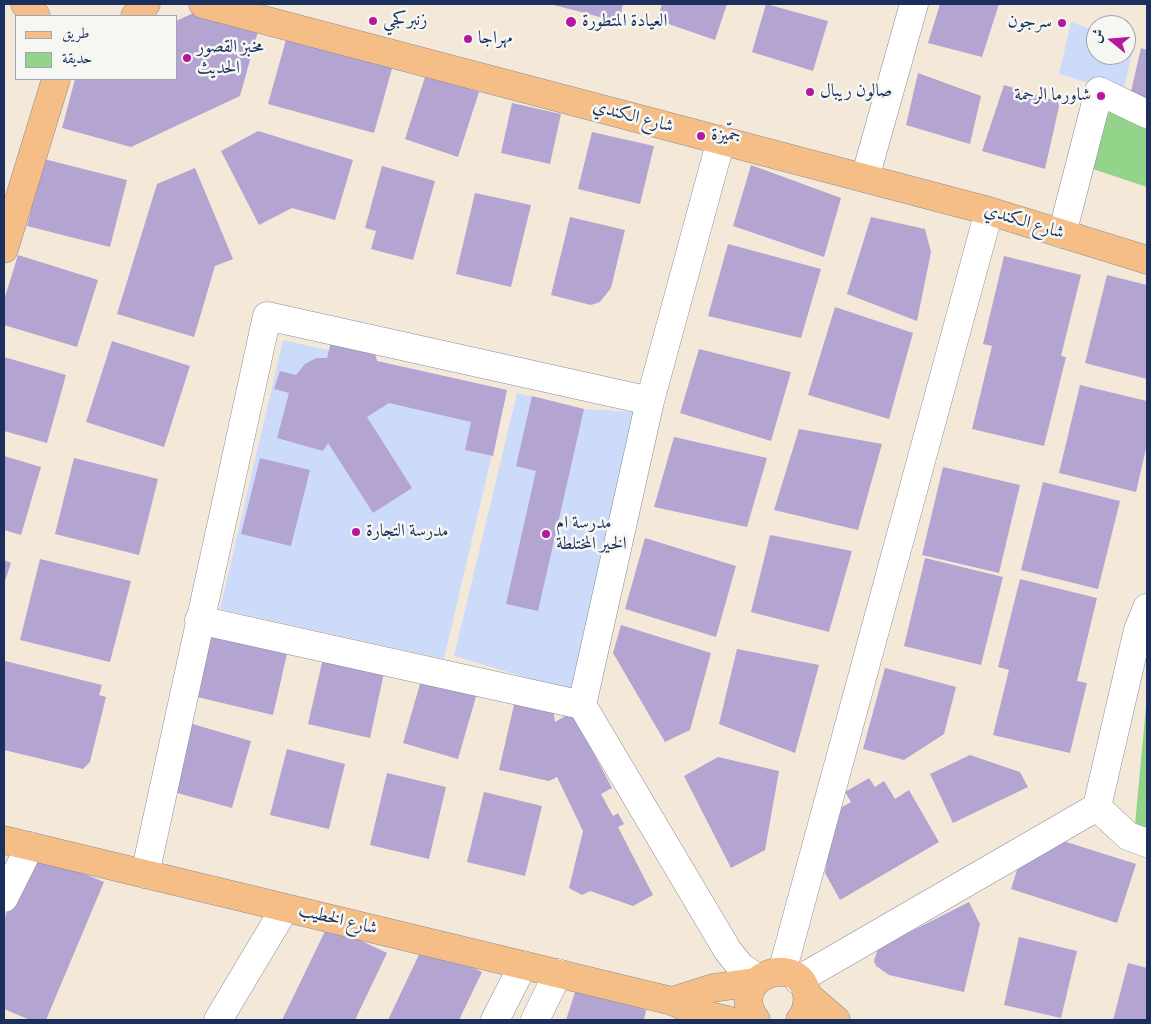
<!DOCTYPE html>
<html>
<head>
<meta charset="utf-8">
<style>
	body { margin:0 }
	#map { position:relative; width:1151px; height:1024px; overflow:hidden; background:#f4e9d9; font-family:"IM FELL Great Primer",Amiri,serif }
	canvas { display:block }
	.frame { position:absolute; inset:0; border:5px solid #1b2f5e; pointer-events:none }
	.legend { position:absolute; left:15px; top:15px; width:162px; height:65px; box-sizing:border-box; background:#f6f6f2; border:1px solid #9ea6b7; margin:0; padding:6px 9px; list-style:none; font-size:15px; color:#1b2f5e }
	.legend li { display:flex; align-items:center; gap:10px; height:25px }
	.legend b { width:25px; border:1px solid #9ea6b7 }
	.north { position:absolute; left:1086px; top:15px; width:50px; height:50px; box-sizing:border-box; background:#f6f6f2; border:1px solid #9ea6b7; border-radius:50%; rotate:287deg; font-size:14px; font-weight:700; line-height:20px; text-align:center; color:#1b2f5e }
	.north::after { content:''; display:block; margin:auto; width:18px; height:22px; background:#b5179e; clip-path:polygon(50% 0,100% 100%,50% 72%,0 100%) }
</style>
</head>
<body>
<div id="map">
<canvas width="1151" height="1024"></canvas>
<div class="frame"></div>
<ul class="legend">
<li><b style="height:6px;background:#f6be87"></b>طريق</li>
<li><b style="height:14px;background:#94d48a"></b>حديقة</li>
</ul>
<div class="north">ش</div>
</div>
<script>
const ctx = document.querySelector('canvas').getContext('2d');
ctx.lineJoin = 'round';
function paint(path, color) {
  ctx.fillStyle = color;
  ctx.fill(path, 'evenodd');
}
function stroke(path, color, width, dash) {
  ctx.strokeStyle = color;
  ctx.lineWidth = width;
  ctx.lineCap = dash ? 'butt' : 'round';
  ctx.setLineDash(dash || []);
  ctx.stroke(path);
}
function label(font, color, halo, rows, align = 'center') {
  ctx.font = font + ' "IM FELL Great Primer",Amiri,serif';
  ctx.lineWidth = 5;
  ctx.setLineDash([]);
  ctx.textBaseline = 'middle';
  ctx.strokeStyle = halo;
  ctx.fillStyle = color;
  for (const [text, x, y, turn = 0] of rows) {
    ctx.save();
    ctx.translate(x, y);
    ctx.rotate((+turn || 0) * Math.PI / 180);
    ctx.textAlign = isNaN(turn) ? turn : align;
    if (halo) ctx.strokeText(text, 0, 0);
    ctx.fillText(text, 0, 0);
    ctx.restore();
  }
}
paint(new Path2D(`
	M1071,22L1096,31V55H1126V41L1134,44L1123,93L1059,74Z
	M283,340L507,390L444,659L220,609Z
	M517,393L584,409L633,412L576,692L454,656Z`), '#ccdbf9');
paint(new Path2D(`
	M1110,109L1147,122V187L1090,168Z
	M1147,695V830L1135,825Z`), '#94d48a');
paint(new Path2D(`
	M550,4H623L619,22Z
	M662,4H727L715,40L657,20Z
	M766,4L828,21L813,71L752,52Z
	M940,4H999L982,57L928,43Z
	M204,8L260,24L240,96L131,147L62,128L75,79H176V21Z
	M287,36L393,65L374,133L268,104Z
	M1141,48L1147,50V105L1129,100Z
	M918,73L981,96L970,144L906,125Z
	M426,74L479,92L458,157L405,139Z
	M1004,85L1060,102L1045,169L982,151Z
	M512,103L561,114L550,164L501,153Z
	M258,131L353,160L335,220L292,208L259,225L221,151Z
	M592,132L654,146L640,204L578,189Z
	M44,159L127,180L110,247L27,226Z
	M751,165L841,198L824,257L733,226Z
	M382,166L435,181L413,260L371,249L376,231L365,228Z
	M195,168L233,259L215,266L194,337L117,314L157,184Z
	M475,193L531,205L511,287L456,274Z
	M570,217L625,230L611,288L600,302L591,305L551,295Z
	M871,217L925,229L931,252L917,321L847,294Z
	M728,244L821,269L801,338L708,316Z
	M18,255L98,280L77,347L4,325V300Z
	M1004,256L1081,275L1061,356L1066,357L1044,446L972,429L992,346L983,344Z
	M1107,275L1147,285V379L1085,363Z
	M835,307L913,333L889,419L808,395Z
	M112,341L190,366L164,447L86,422Z
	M331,342L375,353L377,361L507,390L493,456L465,450L471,422L389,403L367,417L412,488L373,513L328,443L323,451L277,438L289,393L274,389L280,371L296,375L305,364L316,358H327Z
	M699,349L791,372L771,441L680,413Z
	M4,357L66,375L47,443L4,431Z
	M1080,385L1147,401V444L1136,492L1059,473Z
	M532,396L584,409L538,611L506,604L536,471L516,466Z
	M799,429L882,444L858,530L774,510Z
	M674,437L767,458L747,527L654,507Z
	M4,456L41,467L21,535L4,530Z
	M74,458L158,479L139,555L55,534Z
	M260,458L310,470L291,546L241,534Z
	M943,467L1020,485L999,573L922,555Z
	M1043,482L1120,501L1098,589L1021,570Z
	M770,535L852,551L829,632L751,612Z
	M645,538L736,566L716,637L625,609Z
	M925,558L1003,577L981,665L904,646Z
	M40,559L131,581L110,662L20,640Z
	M4,560L11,563L4,584Z
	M1020,579L1097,598L1077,681L1087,683L1070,753L993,735L1009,670L998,667Z
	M621,625L711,653L690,730L665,742L613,653Z
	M214,627L289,645L273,715L197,697Z
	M737,649L819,665L795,753L719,724Z
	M324,654L385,668L370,738L308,724Z
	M5,661L102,685L99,695L106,697L90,762L83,769L4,750Z
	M885,668L956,687L944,734L904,760L863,749Z
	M422,677L477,693L458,759L403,743Z
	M516,696L553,709L555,722L572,712L612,788L601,794L613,816L618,813L624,824L618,827L653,895L633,906L590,891L582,895L569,888L583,831L557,777L549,781L499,770Z
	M189,723L251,741L232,808L170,791Z
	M287,749L345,764L329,829L270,815Z
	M970,755L1020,772L1028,787L953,823L930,774Z
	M718,757L779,771L765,850L731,868L684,776Z
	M387,773L446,787L429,859L370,845Z
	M869,778L875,787L884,781L895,799L909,790L939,842L840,900L825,873L835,811L851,802L845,792Z
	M484,792L542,806L525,876L467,862Z
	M1060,840L1136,864L1117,923L1011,889L1018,867Z
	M32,852L104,882L46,1020H30L4,1009V919Z
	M969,902L980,924L964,992L889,975L876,966L874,961L878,948Z
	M328,925L387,953L355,1020H282Z
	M1019,937L1077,951L1061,1018L1004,1005Z
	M424,944L482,972L459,1020H388Z
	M1128,963L1147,968V1020H1113Z
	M577,986L646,1010L644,1020H566Z`), '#b4a4d1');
const minor = new Path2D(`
	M865,178L914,4
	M1062,234L1099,91L1147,114
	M650,401L721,140
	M582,705L728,951L741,967L759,979
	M1097,807L1128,836L1147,843
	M145,874L267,316L650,401L582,705L199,620
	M4,898L30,846
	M782,972L989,211
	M798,980L1097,807L1138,630L1147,608
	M218,1020L285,908
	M495,1020L523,965
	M535,1020L558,973`);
const major = new Path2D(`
	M25,4L36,16
	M203,4L989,211L1147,260
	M135,16L146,4
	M4,249L56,79
	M4,840L672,1001L704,1015L727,1020
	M807,995L836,1020
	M672,1001L713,988L755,982
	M756,1020C725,980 797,949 807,994C808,1004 806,1013 800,1020`);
stroke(minor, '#888c9c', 29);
stroke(major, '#888c9c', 29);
stroke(minor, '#fff', 28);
stroke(major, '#f6be87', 28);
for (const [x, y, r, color] of [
	[373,21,5,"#b5179e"],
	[571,22,6,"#b5179e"],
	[1062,23,5,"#b5179e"],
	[468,39,5,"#b5179e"],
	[187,58,5,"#b5179e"],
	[810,92,5,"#b5179e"],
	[1101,96,5,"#b5179e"],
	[701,136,5,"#b5179e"],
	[356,532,5,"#b5179e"],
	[546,534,5,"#b5179e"]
]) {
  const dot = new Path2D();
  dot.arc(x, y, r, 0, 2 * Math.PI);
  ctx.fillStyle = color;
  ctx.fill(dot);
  stroke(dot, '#f6f6f2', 2);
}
label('18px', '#1b2f5e', '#f6f6f2', [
	["زنبركجي",383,21],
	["العيادة المتطورة",582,22],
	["سرجون",1052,23,"right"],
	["مهراجا",478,39],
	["مخبز القصور",197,48],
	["الحديث",197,69],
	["صالون ريبال",820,92],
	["شاورما الرحمة",1091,96,"right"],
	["جمّيزة",711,136],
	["مدرسة ام",556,524],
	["الخير المختلطة",556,545],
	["مدرسة التجارة",366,532]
], 'left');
label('18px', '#1b2f5e', '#f6f6f2', [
	["شارع الكندي",633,117,15],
	["شارع الكندي",1024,222,17],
	["شارع الخطيب",338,920,14]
]);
</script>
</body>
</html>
